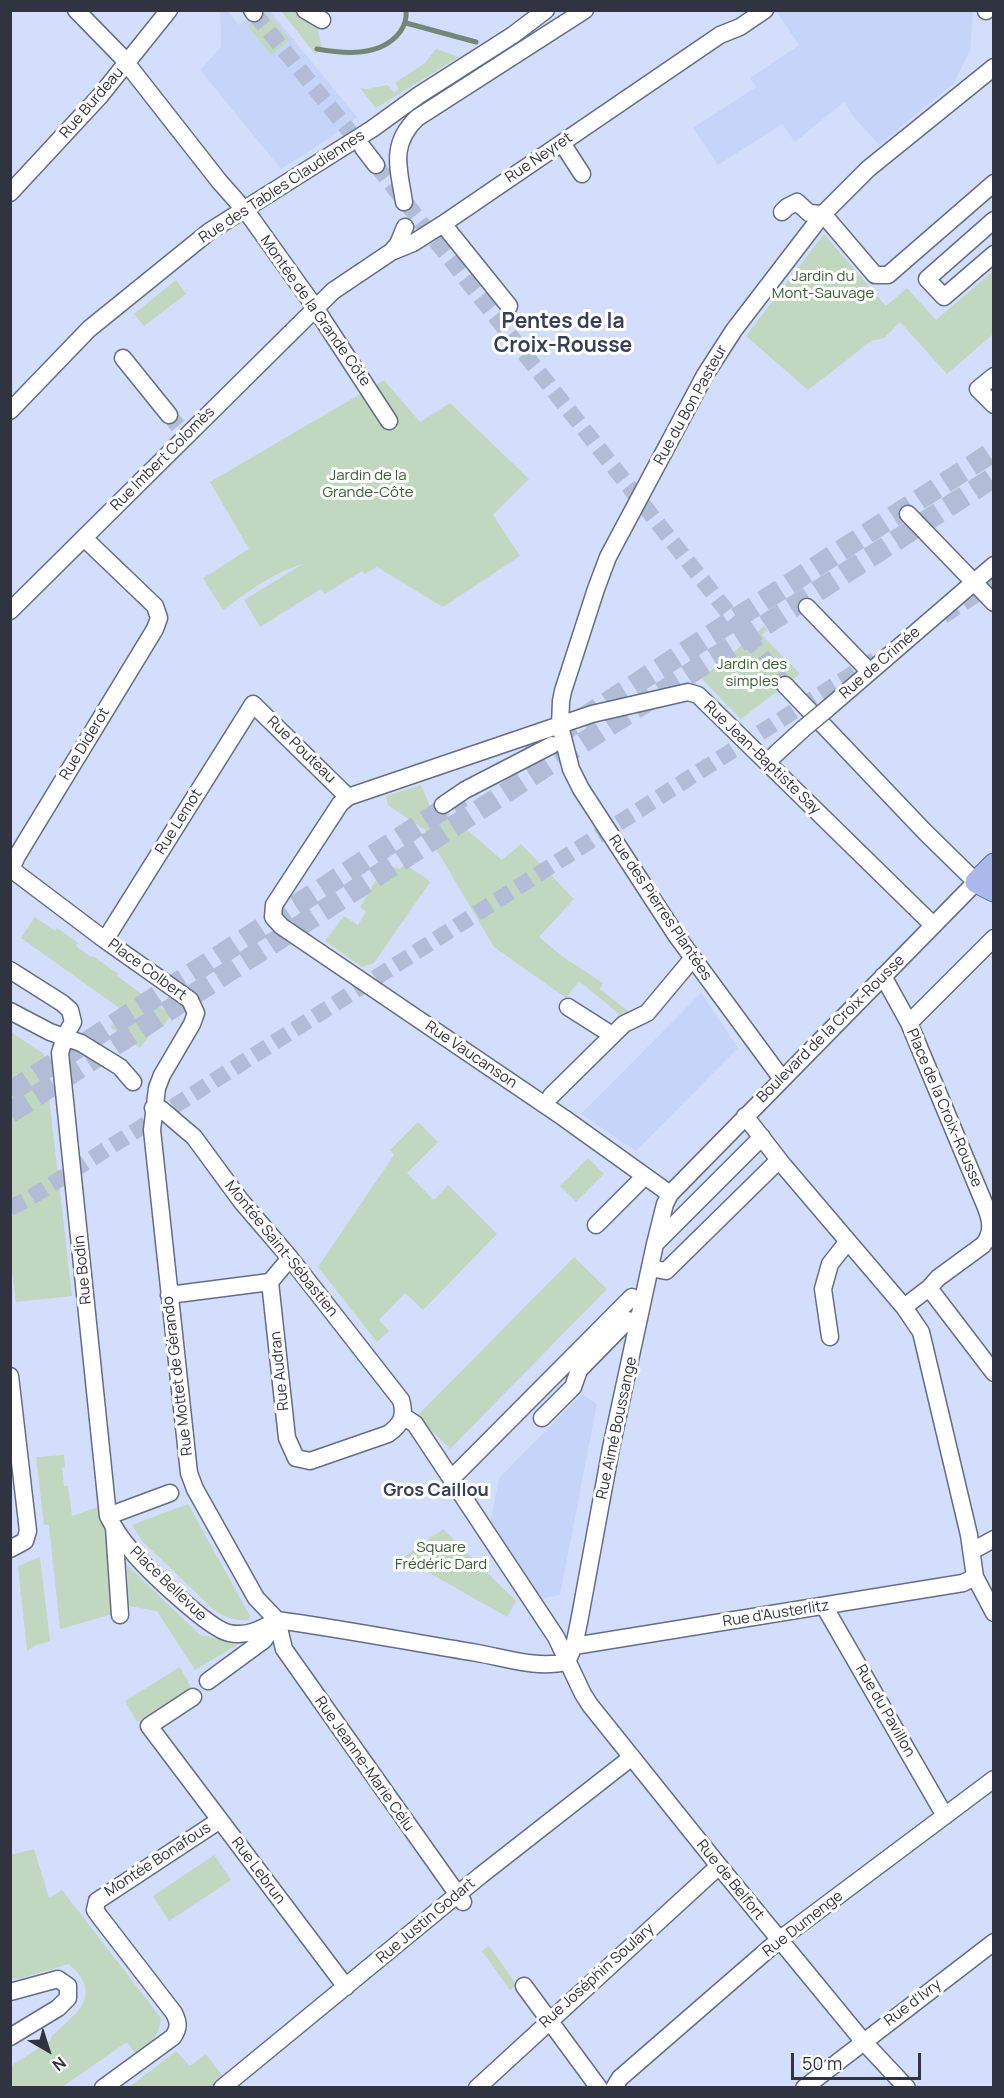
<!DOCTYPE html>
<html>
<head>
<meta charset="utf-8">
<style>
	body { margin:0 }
	#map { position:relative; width:1004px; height:2098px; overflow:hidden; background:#d3defc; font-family:Manrope,sans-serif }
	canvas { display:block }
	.frame { position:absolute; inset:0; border:12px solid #303440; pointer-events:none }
	.north { position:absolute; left:18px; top:2020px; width:60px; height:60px; -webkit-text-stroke:4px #fff; paint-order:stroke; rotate:141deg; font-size:16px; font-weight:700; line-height:24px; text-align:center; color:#303440 }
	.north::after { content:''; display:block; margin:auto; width:21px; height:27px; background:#303440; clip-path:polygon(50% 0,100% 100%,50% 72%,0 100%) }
	.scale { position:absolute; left:791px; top:2053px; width:130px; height:27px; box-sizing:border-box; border:3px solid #303440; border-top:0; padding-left:8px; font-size:18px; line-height:21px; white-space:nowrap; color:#303440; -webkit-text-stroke:4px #fff; paint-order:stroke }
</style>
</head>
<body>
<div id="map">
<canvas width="1004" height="2098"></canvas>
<div class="frame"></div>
<div class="north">N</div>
<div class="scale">50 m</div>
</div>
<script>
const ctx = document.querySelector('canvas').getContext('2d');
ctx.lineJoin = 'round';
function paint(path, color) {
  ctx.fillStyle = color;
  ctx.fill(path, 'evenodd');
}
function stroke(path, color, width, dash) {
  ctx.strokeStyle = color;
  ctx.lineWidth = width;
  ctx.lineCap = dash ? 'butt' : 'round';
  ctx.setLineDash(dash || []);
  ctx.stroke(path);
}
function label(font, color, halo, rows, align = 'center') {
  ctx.font = font + ' Manrope,sans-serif';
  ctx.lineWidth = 6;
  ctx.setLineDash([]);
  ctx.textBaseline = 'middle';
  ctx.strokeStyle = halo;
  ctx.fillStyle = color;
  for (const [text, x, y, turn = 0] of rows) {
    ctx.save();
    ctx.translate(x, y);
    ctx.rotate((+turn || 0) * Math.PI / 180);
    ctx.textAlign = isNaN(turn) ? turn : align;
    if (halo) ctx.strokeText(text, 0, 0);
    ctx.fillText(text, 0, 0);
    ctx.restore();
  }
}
paint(new Path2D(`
	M220,11H228L239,25L258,11H270L357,117L331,137L281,169L200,70L221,47Z
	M779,11H973L970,51L954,83L879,145L852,115L844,102L795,142L782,124L718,165L693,128L756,87L750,78L799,45L777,12Z
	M701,993L738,1048L636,1151L581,1114Z
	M582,1394L597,1404L560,1595L538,1599L490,1525L499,1478Z`), '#c7d4fa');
paint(new Path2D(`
	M281,11H297L317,26L322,48L315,54Z
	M267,12L290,40L271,55L248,26Z
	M436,49L459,57L376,108L360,88L366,89L388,85L394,92L399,89L395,83L425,63Z
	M824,234L886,306L907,288L936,320L993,271V334L947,374L900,322L884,338L871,341L808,390L746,336Z
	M176,280L186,294L144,326L134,314Z
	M384,380L420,422L450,403L529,479L493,515L520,556L443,607L377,567L365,574L362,571L325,594L321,589L260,627L244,600L303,564C272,573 249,591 223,610L203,578L249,549L210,482Z
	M764,626L767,630L762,635L800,674L741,719L702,679L728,655L729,656Z
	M421,785L431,809L440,804L443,809L502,860L521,844L574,899L539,937L563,957L603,983L600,989L628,1011L624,1018L579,981L566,998L494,947L425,830L388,805L386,796Z
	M404,864L426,878L430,882L374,963L362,967L325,941L344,916L358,925L366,912L360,907L383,868L393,867L400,869Z
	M35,917L55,931L57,928L78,943L76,946L91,957L93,956L118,974L117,976L171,1015L163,1027L158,1024L140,1048L110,1027L122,1010L21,938Z
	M11,1032L44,1054L72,1296L16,1302L10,1256Z
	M418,1122L438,1142L407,1173L434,1200L448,1185L497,1234L423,1310L405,1293L379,1320L389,1331L377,1342L318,1267L394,1155L390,1150Z
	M588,1158L604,1174L576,1202L560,1186Z
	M574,1257L607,1289L450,1449L417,1416Z
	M64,1455L65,1467L62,1468L64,1486H68L72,1516L107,1504L120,1612L60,1629L49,1525H44L36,1457Z
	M188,1504L250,1616L249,1620C234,1621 226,1618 213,1609L142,1541L132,1525Z
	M443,1529L516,1601L507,1617L403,1558Z
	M40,1557L50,1641L36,1645L27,1651L18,1566Z
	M127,1565L200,1635L242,1642L195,1670L157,1611L129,1606Z
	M180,1667L192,1689L137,1722L125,1701Z
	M34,1849L49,1898L62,1890L161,2018C159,2037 150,2043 136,2055L127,2042L62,2087H11V2066L50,2041L52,2036C78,2011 104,1996 69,1964L22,1978L11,1979L10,1855Z
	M214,1855L231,1880L169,1921L153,1896Z
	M489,1946L517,1985L510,1990L482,1951Z
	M176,2051L190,2066L206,2054L223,2077L211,2087L128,2088Z`), '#c1d7bf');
stroke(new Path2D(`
	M406,23L476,42
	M317,49C345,54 381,57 400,32C405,25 407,19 406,10`), '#728776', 5);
stroke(new Path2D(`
	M254,13L363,148
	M376,165L785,685
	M169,415L178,426
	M943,616L994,583
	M10,1208L30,1198L876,659`), '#b2bcd6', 16, [16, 8]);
stroke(new Path2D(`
	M529,753L994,451
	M10,1092L462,797
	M10,1113L994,477`), '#b2bcd6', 21, [21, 10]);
const minor = new Path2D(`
	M76,10L121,56L219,181L249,215L312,303L389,421
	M252,10L254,13
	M305,10L322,20
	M986,11V10
	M562,143L582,174
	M363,148L376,165
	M10,193L100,96L169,10
	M404,202C399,169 389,145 417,118L585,10
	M782,212L787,207L797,202L809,213L823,214
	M823,214L875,275H888L994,183
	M994,220L927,279L944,297L994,254
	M443,224L509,306
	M391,252L398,244L405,227
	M123,358L169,415
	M994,376L978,389L994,405
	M10,411L89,329L210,231L372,129L419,95L513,35L546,10
	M908,514L994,603
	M807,607L870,672
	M10,611L333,291L391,252L413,243L443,224L720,35L740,27L765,10
	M827,709L994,565
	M767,762L803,729
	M443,805L465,790L552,745
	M11,869L105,940L190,1000L196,1013L192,1024L162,1075L157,1088L152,1130L189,1473L195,1489L256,1598L277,1620
	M10,871L17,856L155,629L159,618L155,606L84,538
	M105,940L253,704L348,797
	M10,970L62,1003L70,1010L73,1022L65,1036L60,1053L108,1516C114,1528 122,1540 131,1550C146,1569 209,1629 229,1633C248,1637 261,1629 277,1620
	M883,976L909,1023L982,1198C989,1214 996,1230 983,1245L938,1278L929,1288L904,1307
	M568,1007L612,1035
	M10,1011L50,1032L81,1043L120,1067L133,1082
	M909,1023L994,938
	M782,1079L676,935L581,789L571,769L560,726L561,701L563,691L596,589L608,557L705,375L734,330L823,214L868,169L994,67
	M551,1096L624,1024L647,1013L688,964
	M153,1108L161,1109L194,1137L241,1201L290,1258L401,1400C406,1416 401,1425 388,1434L310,1461L296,1458L287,1438L270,1282
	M745,1116L783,1165L904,1307L921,1332L969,1535L975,1577L994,1613
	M670,1194L564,1118L281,926L273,917L274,905L340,804L348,797L592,714L688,692L698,695L933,925
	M596,1225L645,1176
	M656,1243L762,1137
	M650,1268L666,1271L779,1160
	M929,1288L994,1373
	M169,1295L270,1282L290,1258
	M830,1337L823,1289L830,1264L848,1241
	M10,1376L28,1531L25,1541L10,1549
	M403,1416L415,1424L556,1637L583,1694L590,1705L719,1866L863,2041L907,2088
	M542,1418L573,1387L579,1370L628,1320L638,1322
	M451,1479L632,1297
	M108,1516L170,1493
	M114,1527L120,1615
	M972,1551L994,1539
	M824,1606L945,1816
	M277,1620L284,1649L463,1902
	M277,1620C343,1629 410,1642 477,1653C506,1658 537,1669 567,1662
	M574,1646L963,1583L975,1577
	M567,1662L574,1646L579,1622L611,1448L655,1244L665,1204L670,1194L976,882L925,832L785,685
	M208,1681L264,1640L275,1623
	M193,1697L149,1726L346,1987
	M524,1986L599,2088
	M10,1992L58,1979L68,1986V1998L58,2008L10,2037
	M103,2088L173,2037C179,2028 179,2023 174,2013L100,1917L95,1910L97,1901L220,1820
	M222,2088L480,1876L632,1757
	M477,2088L719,1866
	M614,2088L620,2078L779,1940L994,1779
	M804,2088L994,1942`);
const major = new Path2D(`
	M994,864L976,882L994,891`);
stroke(minor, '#636d87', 19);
stroke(major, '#5b6ca5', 23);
stroke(minor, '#fff', 16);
stroke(major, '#aab9ea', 21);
const minorBridge = new Path2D(`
	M803,729L827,709`);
stroke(minorBridge, '#636d87', 19, []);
stroke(minorBridge, '#fff', 16);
label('15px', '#303440', '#fff', [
	["Rue Burdeau",92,103,-49],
	["Rue Neyret",539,158,-34],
	["Rue des Tables Claudiennes",282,187,-33],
	["Montée de la Grande Côte",315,311,55],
	["Rue du Bon Pasteur",691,405,-61],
	["Rue Imbert Colomès",163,459,-45],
	["Rue de Crimée",880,663,-41],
	["Rue Diderot",85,744,-59],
	["Rue Pouteau",301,750,44],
	["Rue Jean-Baptiste Say",762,758,44],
	["Rue Lemot",179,822,-58],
	["Rue des Pierres Plantées",660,908,56],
	["Place Colbert",147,970,36],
	["Boulevard de la Croix-Rousse",831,1029,-45],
	["Rue Vaucanson",471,1055,34],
	["Place de la Croix-Rousse",944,1108,67],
	["Montée Saint-Sébastien",281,1249,51],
	["Rue Bodin",83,1270,-96],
	["Rue Audran",280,1371,-96],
	["Rue Mottet de Gérando",178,1376,-97],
	["Rue Aimé Boussange",617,1428,-78],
	["Place Bellevue",168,1584,44],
	["Rue d'Austerlitz",776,1614,-9],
	["Rue du Pavillon",885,1711,60],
	["Rue Jeanne-Marie Célu",364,1764,55],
	["Montée Bonafous",158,1860,-33],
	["Rue Lebrun",258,1871,53],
	["Rue de Belfort",730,1880,51],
	["Rue Justin Godart",426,1921,-40],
	["Rue Dumenge",803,1924,-38],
	["Rue Joséphin Soulary",597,1976,-42],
	["Rue d'Ivry",913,2003,-37]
]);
label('15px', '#365e33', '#fff', [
	["Jardin du",823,277],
	["Mont-Sauvage",823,294],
	["Jardin de la",368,476],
	["Grande-Côte",368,493],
	["Jardin des",752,665],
	["simples",752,682],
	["Square",441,1548],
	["Frédéric Dard",441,1565]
]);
label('bold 18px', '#373f57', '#fff', [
	["Gros Caillou",436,1491]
]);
label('bold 21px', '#373f57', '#fff', [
	["Pentes de la",563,322],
	["Croix-Rousse",563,346]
]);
</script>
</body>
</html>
